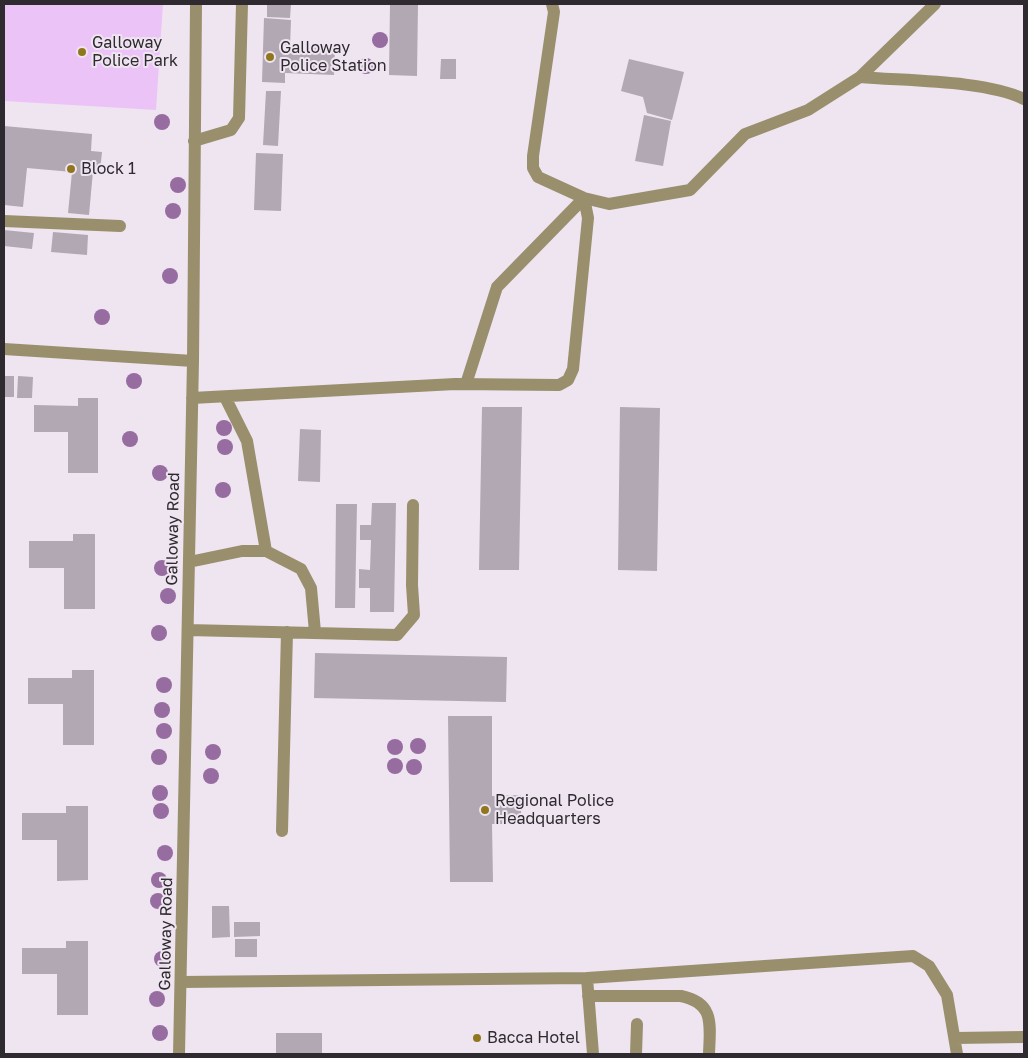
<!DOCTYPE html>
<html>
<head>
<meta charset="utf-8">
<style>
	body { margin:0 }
	#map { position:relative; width:1028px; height:1058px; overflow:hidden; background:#efe5f1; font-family:"Golos Text",sans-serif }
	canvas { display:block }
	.frame { position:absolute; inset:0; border:5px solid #2e2a2f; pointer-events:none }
</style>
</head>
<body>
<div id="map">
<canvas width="1028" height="1058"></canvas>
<div class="frame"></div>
</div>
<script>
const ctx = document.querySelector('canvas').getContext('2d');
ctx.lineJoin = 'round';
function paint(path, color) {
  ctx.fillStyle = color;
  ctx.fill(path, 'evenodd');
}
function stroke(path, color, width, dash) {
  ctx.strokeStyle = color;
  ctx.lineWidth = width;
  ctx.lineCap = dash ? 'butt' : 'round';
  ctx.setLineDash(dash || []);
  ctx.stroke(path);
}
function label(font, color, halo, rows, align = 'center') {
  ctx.font = font + ' "Golos Text",sans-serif';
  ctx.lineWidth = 4;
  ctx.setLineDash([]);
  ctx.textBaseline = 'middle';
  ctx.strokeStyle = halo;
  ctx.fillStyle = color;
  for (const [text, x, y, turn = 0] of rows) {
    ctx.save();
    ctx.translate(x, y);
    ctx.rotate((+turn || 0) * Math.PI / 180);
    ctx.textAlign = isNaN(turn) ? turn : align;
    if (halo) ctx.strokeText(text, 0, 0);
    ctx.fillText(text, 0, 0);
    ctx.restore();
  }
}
paint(new Path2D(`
	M4,4H163L156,110L4,101Z`), '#ecc3f7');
paint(new Path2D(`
	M267,4H291L290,18L267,17Z
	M390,4H418L417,76L389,75Z
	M264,18L291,20L290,47L335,48L334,75L285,73V83L262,82Z
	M441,59H456V79H440Z
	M629,59L684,72L672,120L647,113L643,97L621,91Z
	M266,91H281L278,146L263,145Z
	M644,115L671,121L663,166L635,161Z
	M4,126L92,134L91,151L102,152L100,171H93L89,215L68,213L72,172L27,168L23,207L4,205Z
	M256,153L283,154L281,211L254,210Z
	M4,230L34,233L32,249L4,246Z
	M53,232L88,235L87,255L51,252Z
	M4,376H14V397H4Z
	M18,376L33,377L32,398H17Z
	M78,398H98V473H68V432H34V405L78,406Z
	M482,407H522L519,570H479Z
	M620,407L660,408L657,571L618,570Z
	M300,429L321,430L320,482L298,481Z
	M372,503H396L394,612H370V588H359V569L370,570L371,540H360V525H371Z
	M336,504H357L355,608H335Z
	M73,534H95V609H64V568H29V541H73Z
	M315,653L507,657L506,702L314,698Z
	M72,670H94V745H63V704H28V678H72Z
	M448,716H492V796L521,795V824H492L493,882H450Z
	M66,806H88V880L57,881V840H22V813H66Z
	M212,906H229L230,937L212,938Z
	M234,922H260V936L234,937Z
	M235,939H257V957H235Z
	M66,941H88V1015H57V974H22V948H66Z
	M276,1033H322V1054H276Z`), '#b1a8b3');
stroke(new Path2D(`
	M860,77C905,81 985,80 1024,99
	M194,141L231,130L239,118L242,4
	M4,221L120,226
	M4,349L193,361
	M466,384L497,287L584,198L609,204L690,190L745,134L808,110L860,77L935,4
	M192,398L455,384L559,385L568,380L573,369L588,218L584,198L538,177L533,168V156L554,12L552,4
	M266,551L301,569L311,588L315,632
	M189,562L242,551H266L247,441L225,397
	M188,630L397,635L414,615L412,585L413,505
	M282,831L287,632
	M587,978L913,956L929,966L947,995L957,1054
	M181,982L587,978L593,1054
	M588,996H681C715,1003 710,1025 709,1054
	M955,1038L1024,1037
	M179,1054L193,361L196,4
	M636,1054L637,1024`), '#9a8f6c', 12);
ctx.fillStyle = '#976ca0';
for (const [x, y] of [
	[380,40],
	[366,66],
	[162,122],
	[178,185],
	[173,211],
	[170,276],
	[102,317],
	[134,381],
	[224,428],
	[130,439],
	[225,447],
	[160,473],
	[223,490],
	[162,568],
	[168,596],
	[159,633],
	[164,685],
	[162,710],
	[164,731],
	[418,746],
	[395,747],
	[213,752],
	[159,757],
	[395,766],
	[414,767],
	[211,776],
	[160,793],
	[161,811],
	[165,853],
	[159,880],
	[158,901],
	[162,959],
	[157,999],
	[160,1033]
]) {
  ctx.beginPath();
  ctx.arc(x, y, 8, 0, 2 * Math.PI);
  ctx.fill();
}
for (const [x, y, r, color] of [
	[82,52,5,"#90771d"],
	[270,57,5,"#90771d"],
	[71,169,5,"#90771d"],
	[485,810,5,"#90771d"],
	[477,1038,5,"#90771d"]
]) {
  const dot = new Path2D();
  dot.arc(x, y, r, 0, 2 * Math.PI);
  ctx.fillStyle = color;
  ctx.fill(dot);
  stroke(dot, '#efe5f1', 2);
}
label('16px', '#2e2a2f', '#efe5f1', [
	["Galloway",92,43],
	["Police Park",92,61],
	["Galloway",280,48],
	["Police Station",280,66],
	["Block 1",81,169],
	["Regional Police",495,801],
	["Headquarters",495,819],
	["Bacca Hotel",487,1038]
], 'left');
label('16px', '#2e2a2f', '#efe5f1', [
	["Galloway Road",173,529,-89],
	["Galloway Road",166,934,-89]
]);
</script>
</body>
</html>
